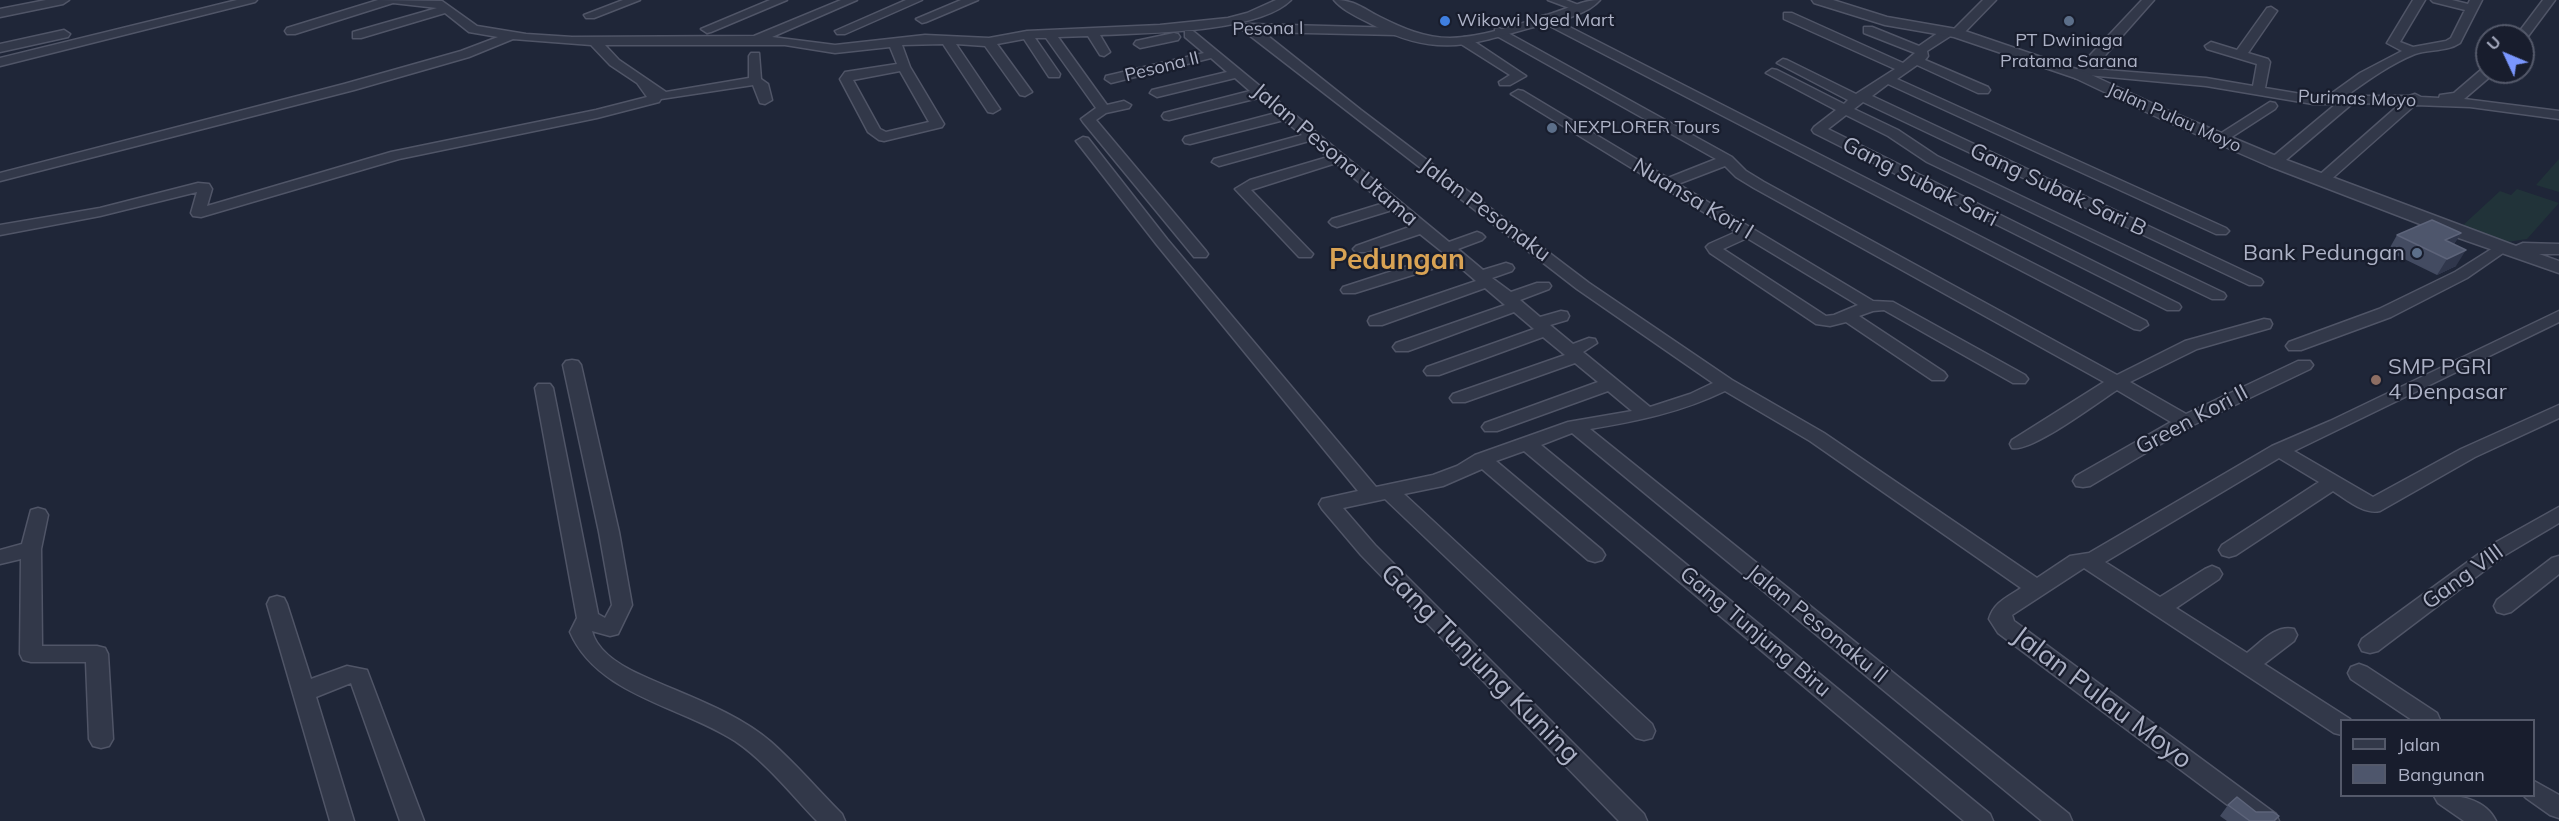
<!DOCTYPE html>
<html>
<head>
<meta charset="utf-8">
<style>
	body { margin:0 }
	#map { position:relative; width:2559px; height:821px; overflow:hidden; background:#1f2638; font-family:Mulish,sans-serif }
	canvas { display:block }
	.legend { position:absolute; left:2340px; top:719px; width:195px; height:78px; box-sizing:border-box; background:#181d2d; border:2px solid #54596a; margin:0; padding:8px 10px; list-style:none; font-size:18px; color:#adb2c6 }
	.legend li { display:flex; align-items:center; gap:12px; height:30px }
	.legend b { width:30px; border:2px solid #54596a }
	.north { position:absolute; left:2475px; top:24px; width:60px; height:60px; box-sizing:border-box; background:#181d2d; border:2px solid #54596a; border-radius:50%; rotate:314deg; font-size:16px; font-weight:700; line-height:24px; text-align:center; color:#adb2c6 }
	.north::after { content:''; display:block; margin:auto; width:21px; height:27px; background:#7a97fe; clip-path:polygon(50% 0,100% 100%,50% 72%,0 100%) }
</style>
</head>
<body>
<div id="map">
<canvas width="2559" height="821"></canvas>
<ul class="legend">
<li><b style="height:8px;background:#323849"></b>Jalan</li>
<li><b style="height:16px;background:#4e566c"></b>Bangunan</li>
</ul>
<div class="north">U</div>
</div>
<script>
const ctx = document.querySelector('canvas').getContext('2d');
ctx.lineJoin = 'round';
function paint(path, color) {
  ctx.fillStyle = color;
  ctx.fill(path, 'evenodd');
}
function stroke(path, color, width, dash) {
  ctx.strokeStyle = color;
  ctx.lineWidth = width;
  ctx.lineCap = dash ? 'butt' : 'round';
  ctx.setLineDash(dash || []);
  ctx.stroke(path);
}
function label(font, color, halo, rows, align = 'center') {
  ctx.font = font + ' Mulish,sans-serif';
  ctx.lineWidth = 4.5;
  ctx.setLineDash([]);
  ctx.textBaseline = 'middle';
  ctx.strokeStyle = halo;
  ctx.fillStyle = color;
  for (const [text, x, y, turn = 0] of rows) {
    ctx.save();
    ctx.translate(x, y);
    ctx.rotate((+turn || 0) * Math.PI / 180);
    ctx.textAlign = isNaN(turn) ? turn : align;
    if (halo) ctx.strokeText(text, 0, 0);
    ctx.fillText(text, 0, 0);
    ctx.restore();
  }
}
paint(new Path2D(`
	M2559,159V192L2536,185Z
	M2517,189L2559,203L2527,239L2501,243L2461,227L2500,191L2511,195Z`), '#213339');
const minor = new Path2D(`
	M46,0H69L63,4L0,17V9Z
	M237,0H257L255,2L0,66V58Z
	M378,0L442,1L477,26L526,34L572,37L754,36L841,0H857L772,37L835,45L925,35L989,38L1027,31L1160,25L1228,18L1247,13L1276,0H1291C1258,33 1146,33 1100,35L1110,52L1104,56L1100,55L1088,36L1058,37L1107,105L1124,101L1131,105L1129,108L1106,113L1096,120L1206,251L1208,254L1206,257H1194L1083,122L1081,119L1096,108L1046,38H1035L1060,74L1059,77H1049L1024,39L997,44L1032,92L1025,96L1020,95L985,46L956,44L1000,109L993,113L988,112L943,44L902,45L910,67L944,124L942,127L884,141L879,140L868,132L840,79L845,72L897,64L890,47L835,53L785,45H605L619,60L666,92L749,78V56L751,53H759L761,79L768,84L772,100L765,104L760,103L753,85L661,99L659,102L597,118L399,159L201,217L193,216L191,213L197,192L100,216L0,235V225L100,208L198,183L209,184L212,189L207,206L391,152L596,110L647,97L637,83L610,65L591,45L513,39L469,57L354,90L0,181V173L344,84L461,51L498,37L469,32L445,13L361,38H353V32L437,8L393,3L295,34H287L285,31L287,28ZM900,71L929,122L886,132L880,129L853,80Z
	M623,0H640L594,18H586L584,15Z
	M770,0H787L711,32L707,33L701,29Z
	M906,0H922L845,34H837L835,31Z
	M961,0H978L926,22L922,23L916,19Z
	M1548,0H1566L1586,8L1580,12Z
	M1983,0H1996L1961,36L1952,35L1927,51L1928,56L1925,60L1988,87L1990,90L1988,93H1978L1917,65L1897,79L2226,228L2229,231L2226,234H2216L1888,84L1872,96L2261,279L2263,282L2261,285H2249L1863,102L1854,109L1898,130L1937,156L2224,293L2226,296L2224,299H2212L1927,162L1888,136L1846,115L1828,129L2179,304L2181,307L2179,310H2167L1814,133L1812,130L1814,127L1836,110L1766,73L1772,69L1777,70L1844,104L1848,100L1777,63L1783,59L1787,60L1856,94L1895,69L1784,19V13H1792L1903,63L1915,53L1864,33V27H1872L1919,46L1945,28L1954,29Z
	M2142,0H2154L2093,69L2206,78L2253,86L2257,64L2207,49L2205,46L2211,42L2237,50L2267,8L2271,7L2277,11L2248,53L2268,59L2270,62L2265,88L2313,96H2328L2360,73L2402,51L2387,43L2413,0H2425L2400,42L2413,47L2446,41L2451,38L2465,10L2433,2L2431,0H2452L2468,4L2470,0H2482L2460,43C2447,52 2430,49 2415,54C2390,64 2367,81 2346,96H2409L2415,94L2421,97L2439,98L2440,95L2454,93L2482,69L2487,68V72H2493L2492,75L2464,99L2559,111V119L2470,107L2415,105L2327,183H2317L2315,180L2317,177L2400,104L2353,103L2280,165H2270L2268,162L2270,159L2336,104H2313L2206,86L2087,75L2080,79L2075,78L2074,75L2078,68Z
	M2543,0H2555L2526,39L2516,36Z
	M1546,15L2146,321L2148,325L2140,330L2134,329L1542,22V16Z
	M1250,24L1401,28V34L1397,35L1263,32L1361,110L1589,283L1732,380L1824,433L2037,578L2070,556L2089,553L2272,446L2330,421L2559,311V322L2294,451L2373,497L2461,449L2559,405V418L2475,457L2380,511C2364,515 2346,499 2333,491L2236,555L2229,557L2222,555L2219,550L2222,545L2319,482L2279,458L2105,562L2160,597L2205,569L2212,566L2219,569L2222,574L2219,579L2176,608L2247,653C2260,643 2276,624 2294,629L2297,635L2294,641L2264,664L2350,719L2342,720V735L2334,733L2084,568L2012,615L2014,621L2276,814L2279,821H2249L1998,633L1989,619C1994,602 2008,597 2021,588L1810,441L1725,391C1682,412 1637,421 1590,429L2069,814L2072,821H2042L1572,433L1541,445L1990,814L1993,821H1964L1524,451L1496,461L1602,550L1605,555L1602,560L1595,562L1588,560L1482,469L1443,486L1404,494L1652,724L1655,731L1652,738L1644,740L1636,738L1385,499L1343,508L1375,545L1644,814L1647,821H1619L1361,555L1322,509L1319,504L1322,499L1358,491L1157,245L1076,141L1083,137L1088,138L1167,239L1376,487L1433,475L1457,466L1475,455L1568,422L1632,411L1608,391L1497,431H1485L1482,427L1485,423L1598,382L1575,363L1465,402H1453L1450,398L1453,394L1565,355L1543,337L1439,375H1427L1424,371L1427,367L1534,329L1514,312L1408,351H1396L1393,347L1396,343L1505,305L1485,288L1382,325H1370L1368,321L1370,317L1476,281L1454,262L1355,293H1343L1341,290L1343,287L1445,254L1420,234L1366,252H1356L1353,249L1356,246L1412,226L1392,210L1337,227L1332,225L1329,222L1332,219L1384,203L1336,163L1251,190L1313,254L1311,257H1299L1235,189L1250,180L1328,157L1309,141L1219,166L1212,162L1214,159L1302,135L1284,120L1190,144L1185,143L1183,140L1185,137L1276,113L1258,98L1169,120L1164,119L1162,116L1164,113L1250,91L1235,78L1157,97L1150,93L1152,90L1227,72L1211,58L1111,83L1105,79L1106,76L1204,53L1185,37V31H1193L1449,242L1477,232L1482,234L1485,237L1482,240L1458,249L1483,270L1506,263L1512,265L1514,268L1512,271L1492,278L1511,292L1537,283H1549L1551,286L1549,289L1520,300L1540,317L1561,311L1567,312L1569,316L1567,320L1550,325L1573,344L1589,338L1595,339L1597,343L1583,352L1650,407L1690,394L1713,383L1577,289L1240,28L1242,25Z
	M1499,28L1732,157L1746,171L1764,182L2117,375L2185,341L2264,319L2270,320L2272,324L2270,328L2197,349L2130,382L2186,414L2298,361H2310L2313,365L2310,369L2191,426L2090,486L2083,487L2076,486L2073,481L2076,476L2171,422L2117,390C2098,402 2031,453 2012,448L2010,444L2012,440L2104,382L1754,188L1736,177L1725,166L1678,184L1873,301L1893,302L2025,375L2028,379L2025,383H2013L1884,310L1873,311L1859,316L1944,372L1947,376L1944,380H1932L1846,322L1830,326L1816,324L1710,253L1706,247L1709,244L1736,232L1511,94L1518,90L1523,91L1668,178L1716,159L1495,35V29ZM1747,238L1858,305L1834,315L1826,316L1723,249Z
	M64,30L70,34L68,37L0,52V44Z
	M1174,33L1178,34L1180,37L1178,40L1140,48L1134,44L1136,41Z
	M1465,37L1469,38L1526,76L1510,85H1500L1499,82L1510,75L1461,44L1459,41L1461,38Z
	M2270,102L2275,103L2277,106L2275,109L2224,142H2214L2212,139Z
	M2501,243L2509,248L2506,251L2467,278L2391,317L2301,350H2289L2286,346L2289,342L2379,309L2455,272Z
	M572,360L578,361L581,365L619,532L632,605L618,634L610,636L592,631C597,652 623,667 641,675C684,695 735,711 771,742C796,764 818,790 842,814L845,821H817C791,794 766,762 735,741C681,706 597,695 570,632L577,618L535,388L538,384H550L553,388L598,614L605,618L612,605L599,532L563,365L566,361Z
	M2559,507V523L2505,555L2378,651L2370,653L2362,651L2359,645L2362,639L2491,545Z
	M38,508L45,510L48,515L41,549L42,646H97L105,648L108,654L113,739L109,746L101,748L93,746L89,739L86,662H31L23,660L20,654L21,559L0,564V550L22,544L31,510Z
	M2559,556V574L2511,612L2504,614L2497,612L2494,606L2497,600L2552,558Z
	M277,596L284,598L287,604L311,679L347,666L367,670L424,821H400L351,683L316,697L354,821H330L267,604L270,598Z
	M2359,664L2367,667L2437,713L2440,720H2412L2351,679L2348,673L2351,667Z
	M2534,781L2559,795V818L2550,815L2526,798L2524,796H2534Z
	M2434,796C2456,794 2485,798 2496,821H2464L2438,803Z`);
const tertiary = new Path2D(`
	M1334,0C1355,0 1362,8 1380,17C1402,28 1425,38 1450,38C1485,37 1523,23 1556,12C1572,7 1583,0 1600,0C1586,16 1556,21 1537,26C1472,44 1438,59 1373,25C1360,18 1343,11 1334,0Z
	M1812,0H1833L1887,17L1962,30L2085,72L2171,112L2281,158L2516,246L2523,243L2559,244V254H2539L2559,261V273L2433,229L2269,166L2159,118L2075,78L1954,37L1885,25L1814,3Z`);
stroke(minor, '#505567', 3);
stroke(tertiary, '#505567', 3);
paint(minor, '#323849');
paint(tertiary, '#323849');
paint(new Path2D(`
	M2461,233L2454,244L2456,266L2437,275L2388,251L2397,235Z
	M2228,805L2256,812L2279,816L2275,821H2227L2220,816Z`), '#434b61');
paint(new Path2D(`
	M2461,233L2451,249L2445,240Z
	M2466,250L2456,266L2437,275L2447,259Z`), '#30374c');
const building = new Path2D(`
	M2432,220L2461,233L2445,240L2466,250L2447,259L2397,235Z
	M2237,797L2256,812H2273L2279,816L2274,821H2250L2228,805Z`);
paint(building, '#4e566c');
stroke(building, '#5d647a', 1.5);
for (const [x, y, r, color] of [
	[1445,21,6,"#3f7fe0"],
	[2069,21,6,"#5c6f8a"],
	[1552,128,6,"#5c6f8a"],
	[2417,253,6,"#5c6f8a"],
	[2376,380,6,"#8d6e63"]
]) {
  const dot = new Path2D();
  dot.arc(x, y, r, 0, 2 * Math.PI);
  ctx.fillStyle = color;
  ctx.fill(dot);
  stroke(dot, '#181d2d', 2);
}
label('18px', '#adb2c6', '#181d2d', [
	["Wikowi Nged Mart",1457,21],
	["PT Dwiniaga",2069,41,"center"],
	["Pratama Sarana",2069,62,"center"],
	["NEXPLORER Tours",1564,128]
], 'left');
label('18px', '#adb2c6', '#181d2d', [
	["Pesona I",1268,29,-1],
	["Pesona II",1162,67,-14],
	["Purimas Moyo",2357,99,2],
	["Jalan Pulau Moyo",2174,118,24]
]);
label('22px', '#adb2c6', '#181d2d', [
	["Jalan Pesona Utama",1335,155,40],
	["Gang Subak Sari",1920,182,27],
	["Gang Subak Sari B",2058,190,25],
	["Nuansa Kori I",1693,199,31],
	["Jalan Pesonaku",1485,210,37],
	["Green Kori II",2192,420,-28],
	["Gang VIII",2463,577,-36],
	["Jalan Pesonaku II",1817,624,39],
	["Gang Tunjung Biru",1755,632,40]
]);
label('22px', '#adb2c6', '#181d2d', [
	["Bank Pedungan",2405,253],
	["SMP PGRI",2388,367,"left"],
	["4 Denpasar",2388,392,"left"]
], 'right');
label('27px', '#adb2c6', '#181d2d', [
	["Gang Tunjung Kuning",1480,664,45],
	["Jalan Pulau Moyo",2102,698,37]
]);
label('bold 28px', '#d9a354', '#181d2d', [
	["Pedungan",1397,261]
]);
</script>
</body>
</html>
